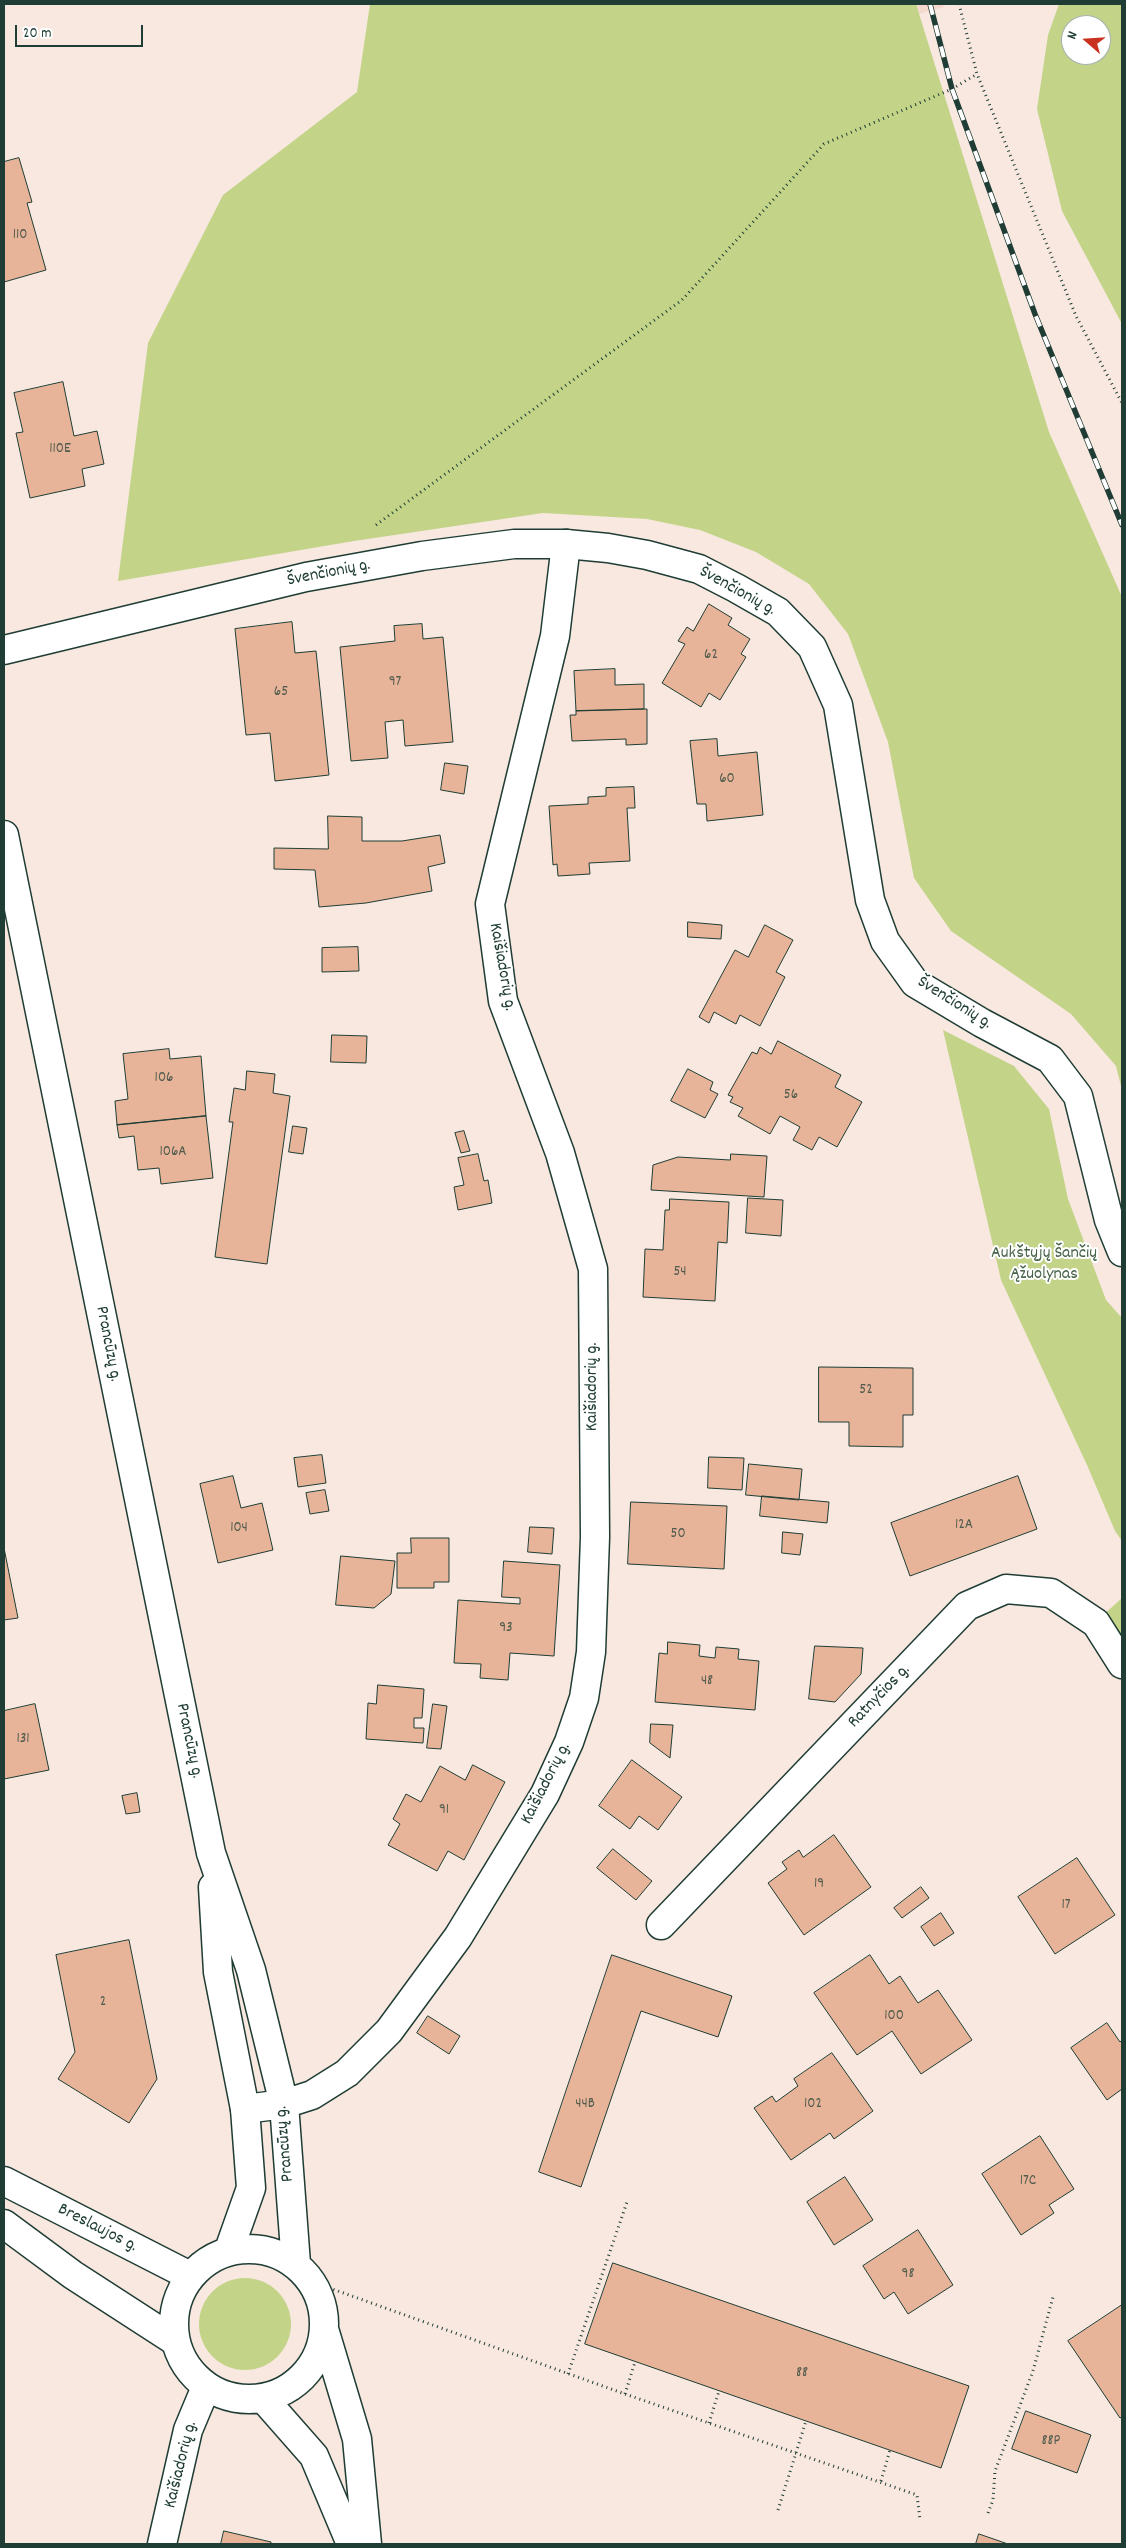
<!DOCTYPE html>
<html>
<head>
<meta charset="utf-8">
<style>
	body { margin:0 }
	#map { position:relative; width:1126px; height:2548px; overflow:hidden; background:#f8e8e0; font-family:Dekko,sans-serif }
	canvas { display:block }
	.frame { position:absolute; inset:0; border:5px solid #1f3d34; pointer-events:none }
	.north { position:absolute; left:1061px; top:15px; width:50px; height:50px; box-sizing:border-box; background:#fff; border:1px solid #a5b1ae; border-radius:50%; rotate:289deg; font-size:14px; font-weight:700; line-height:20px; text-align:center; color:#1f3d34 }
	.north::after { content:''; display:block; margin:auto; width:18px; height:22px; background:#c8321e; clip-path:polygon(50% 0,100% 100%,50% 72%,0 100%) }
	.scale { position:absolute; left:15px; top:25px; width:128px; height:22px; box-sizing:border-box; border:2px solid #1f3d34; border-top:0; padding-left:6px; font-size:15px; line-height:18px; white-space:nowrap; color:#1f3d34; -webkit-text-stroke:4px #fff; paint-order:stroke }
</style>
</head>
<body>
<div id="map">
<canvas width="1126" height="2548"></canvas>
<div class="frame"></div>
<div class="north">N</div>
<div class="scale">20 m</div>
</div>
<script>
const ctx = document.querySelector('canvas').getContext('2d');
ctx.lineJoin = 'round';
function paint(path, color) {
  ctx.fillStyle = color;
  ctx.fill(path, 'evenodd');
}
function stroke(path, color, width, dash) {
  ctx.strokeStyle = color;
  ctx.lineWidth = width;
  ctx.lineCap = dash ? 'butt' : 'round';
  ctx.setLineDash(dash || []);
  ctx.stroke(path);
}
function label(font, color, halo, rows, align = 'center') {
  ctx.font = font + ' Dekko,sans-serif';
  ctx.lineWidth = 4;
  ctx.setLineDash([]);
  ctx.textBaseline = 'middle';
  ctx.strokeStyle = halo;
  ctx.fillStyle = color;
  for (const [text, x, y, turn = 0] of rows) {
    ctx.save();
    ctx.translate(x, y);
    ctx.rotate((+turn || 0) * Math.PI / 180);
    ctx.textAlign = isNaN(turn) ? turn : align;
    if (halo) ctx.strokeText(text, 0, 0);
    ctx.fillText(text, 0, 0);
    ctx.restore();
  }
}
paint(new Path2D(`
	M916,4H943L944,7L918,14Z`), '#f3d8cb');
paint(new Path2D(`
	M370,4H916L1049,432L1122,597V1090L1116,1066L1071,1014L951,931L914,878L888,742L848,634L809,584L756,552L700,530L647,519L543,513L354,541L118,581L148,343L223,195L357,92Z
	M1059,4H1122V324L1062,211L1037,109L1048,35ZM1071,25H1101V55H1071Z
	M943,1030L1014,1066L1049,1109L1068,1199L1106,1300L1122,1318V1541L1115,1531L1087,1465L1001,1280Z
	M1122,1598V1645L1102,1616Z
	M199 2324a46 46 0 1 1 92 0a46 46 0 1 1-92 0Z`), '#c3d489');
const building = new Path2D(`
	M19,158L32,202L27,203L46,270L4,282V162Z
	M63,382L74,436L97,431L104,464L82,469L85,486L30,498L16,433L23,432L14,393Z
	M709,604L732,618L728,625L750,639L741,654L746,657L720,700L709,693L701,707L662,683L685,644L678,641L687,627L693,631Z
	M292,622L295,653L316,651L329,775L275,781L270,733L246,735L235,629Z
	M422,624L423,639L443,637L453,742L405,746L403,720L385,722L388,758L351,761L340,647L395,641L394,626Z
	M615,669V685L644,684V709L576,711L574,671Z
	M644,709H647V744L626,745V739L572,741L570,715H576V711Z
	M717,739L718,756L757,752L763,815L707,821L706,804H697L690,741Z
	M445,763L468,766L464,794L441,790Z
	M634,787L635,808H627L630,861L589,863L590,874L558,876L557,864L553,865L549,806L588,804V797L606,796V788Z
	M328,816L362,817V841H402L440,835L445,863L428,867L432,891L366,903L319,907L315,870L274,869V848L328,849Z
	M688,922L722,925L721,939L688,937Z
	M765,925L793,940L776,972L785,977L760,1026L740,1015L736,1024L714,1012L709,1023L699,1017L735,950L748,957Z
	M358,947L359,971L322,972V948Z
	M332,1035L367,1036L366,1063L331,1062Z
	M778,1041L841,1075L835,1087L862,1102L837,1147L819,1137L812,1150L793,1140L800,1127L780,1116L770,1134L738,1116L743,1108L730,1102L733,1097L728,1095L752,1052L757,1054L760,1047L771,1054Z
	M169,1049L170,1059L201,1056L206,1116L117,1125L115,1101L128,1099L123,1054Z
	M688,1069L713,1082L710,1090L718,1094L705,1118L671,1101Z
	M247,1071L275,1074L273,1093L290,1096L267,1264L215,1257L233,1122H229L234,1088L245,1090Z
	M206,1116L213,1178L161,1184L159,1168L138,1170L134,1136L119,1138L117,1125Z
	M293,1126L307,1128L303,1154L289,1152Z
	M464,1131L470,1151L461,1153L455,1133Z
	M478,1154L484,1181L488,1180L492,1203L458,1210L454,1187L464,1185L458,1158Z
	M731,1154L767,1156L764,1197L651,1190L653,1165L678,1157L730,1160Z
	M748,1198L783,1200L781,1236L746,1233Z
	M670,1199L729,1202L727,1243L718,1242L715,1301L643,1297L645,1249L663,1250L665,1210H669Z
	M819,1367L913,1368V1415H903V1447L849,1446V1422H819Z
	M322,1455L326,1483L298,1487L294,1458Z
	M709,1457L744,1458L742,1490L708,1488Z
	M749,1464L802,1469L799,1500L746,1495Z
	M233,1476L241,1508L262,1503L273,1550L218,1563L200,1484Z
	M1018,1476L1037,1529L910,1576L891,1523Z
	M325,1490L329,1511L310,1514L306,1493Z
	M762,1496L829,1502L827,1523L760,1516Z
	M631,1502L727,1506L724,1569L628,1564Z
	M530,1527L554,1528L552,1554L528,1552Z
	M783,1532L803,1534L800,1555L782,1553Z
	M411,1538H449V1582H434V1588H397V1553H411Z
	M4,1548L18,1618L4,1620Z
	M341,1556L395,1561L391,1594L374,1608L336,1605Z
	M504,1561L560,1565L554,1656L510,1653L508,1680L480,1678L481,1664L454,1663L458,1600L520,1604V1598L502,1597Z
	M668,1642L700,1645L699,1656L715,1658L716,1647L739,1649L738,1659L759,1661L755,1710L655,1702L659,1653L667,1654Z
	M815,1646L863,1648L861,1674L835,1702L809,1699Z
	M378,1685L424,1689L422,1718H414V1728H424L423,1743L366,1739L368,1703L376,1704Z
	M35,1704L49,1770L4,1779V1711Z
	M433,1704L447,1706L441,1749L427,1748Z
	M651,1724L673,1725L670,1758L650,1743Z
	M632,1760L682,1797L658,1830L639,1816L630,1829L599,1806Z
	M473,1765L505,1782L464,1860L448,1851L437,1871L388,1845L400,1824L393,1819L406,1794L421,1802L440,1766L465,1780Z
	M137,1793L140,1812L126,1814L122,1796Z
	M834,1835L871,1887L804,1935L768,1883L787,1869L782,1862L799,1850L803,1857Z
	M613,1849L652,1881L636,1900L597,1868Z
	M1077,1858L1115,1915L1055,1954L1018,1897Z
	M921,1887L929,1898L902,1918L894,1908Z
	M941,1913L954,1933L934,1946L921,1927Z
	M129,1940L157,2079L129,2123L58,2079L75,2052L56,1955Z
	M612,1955L732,1996L718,2037L641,2011L581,2187L539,2172Z
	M870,1955L889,1984L900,1976L918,2003L938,1990L972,2040L921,2074L892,2031L857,2055L814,1993Z
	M428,2016L460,2036L449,2054L417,2033Z
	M1107,2023L1120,2042L1122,2040V2089L1107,2100L1071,2048Z
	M832,2053L873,2111L834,2139L830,2133L791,2160L754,2108L772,2096L776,2102L798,2086L794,2079Z
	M1040,2136L1074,2189L1049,2205L1054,2213L1021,2235L982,2174Z
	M845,2177L873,2220L834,2245L807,2202Z
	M918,2230L953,2285L908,2314L894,2292L884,2299L863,2266Z
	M613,2263L969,2386L941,2468L585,2344Z
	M1122,2305V2417L1120,2418L1068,2341Z
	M1026,2411L1091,2435L1077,2473L1012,2449Z
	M224,2531L271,2542V2544H221Z
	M979,2534L1008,2544H976Z`);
paint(building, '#e7b499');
stroke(building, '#1f3d34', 1);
const minor = new Path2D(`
	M661,1925L967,1606L1006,1589L1051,1593L1096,1623L1122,1664
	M245,2109L284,2104L312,2095L347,2073L389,2031L458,1937L545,1794L569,1742L584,1698L591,1652L595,1537L593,1269L560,1153L503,1001L490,904L555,636L566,544
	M162,2544L188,2430L206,2387`);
const tertiary = new Path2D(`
	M4,650L306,577L422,556L514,544H566L608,548L647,555L699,569L736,588L778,612L812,647L838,705L870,900L885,941L915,983L982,1023L1050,1059L1078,1096L1109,1220L1122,1252
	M4,835L211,1853L251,1970L284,2104L296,2264
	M213,1887L218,1972L245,2109L251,2188L229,2250
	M4,2181L190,2276
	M4,2224L73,2275L175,2341
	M174 2324a75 75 0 1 1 150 0a75 75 0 1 1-150 0Z
	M324,2329L357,2439L367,2544
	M263,2398L314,2456L351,2544`);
stroke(minor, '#1f3d34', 31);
stroke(tertiary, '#1f3d34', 31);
stroke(new Path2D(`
	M959,4L977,74L1076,316L1122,403
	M376,525L682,300L824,144L952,89L977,74
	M324,2286L625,2394L917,2495L920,2520
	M568,2374L627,2202
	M625,2394L635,2362
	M709,2423L719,2391
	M881,2481L890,2450
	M778,2510L806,2421
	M988,2513L993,2500L995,2471L1033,2371L1053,2297`), '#1f3d34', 3, [1, 4]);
stroke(minor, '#fff', 28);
stroke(tertiary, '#fff', 28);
const rail = new Path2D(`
	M930,4L952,89L1035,314L1122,525`);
stroke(rail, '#1f3d34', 5.5);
stroke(rail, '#fff', 4, [11]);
label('15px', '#515b4d', null, [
	["110",20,236],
	["110E",60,450],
	["62",711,656],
	["97",395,683],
	["65",281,693],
	["60",727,780],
	["106",164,1079],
	["56",791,1096],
	["106A",173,1153],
	["54",680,1273],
	["52",866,1391],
	["12A",964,1526],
	["104",239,1529],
	["50",678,1535],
	["93",506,1629],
	["48",707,1682],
	["131",23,1740],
	["91",444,1811],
	["19",819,1885],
	["17",1066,1906],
	["2",103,2003],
	["100",894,2017],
	["44B",585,2105],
	["102",813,2105],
	["17C",1028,2182],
	["98",908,2275],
	["88",802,2374],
	["88P",1051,2442]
]);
label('18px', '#1f3d34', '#fff', [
	["Švenčionių g.",329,574,-11],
	["Švenčionių g.",737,592,29],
	["Kaišiadorių g.",501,967,80],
	["Švenčionių g.",954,1004,32],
	["Prancūzų g.",107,1344,79],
	["Kaišiadorių g.",594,1387,-90],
	["Ratnyčios g.",880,1697,-46],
	["Prancūzų g.",188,1741,78],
	["Kaišiadorių g.",547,1784,-63],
	["Prancūzų g.",286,2144,-95],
	["Breslaujos g.",97,2229,27],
	["Kaišiadorių g.",182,2465,-76]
]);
label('18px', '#486349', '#fff', [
	["Aukštųjų Šančių",1044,1255],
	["Ąžuolynas",1044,1276]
]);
</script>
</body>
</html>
